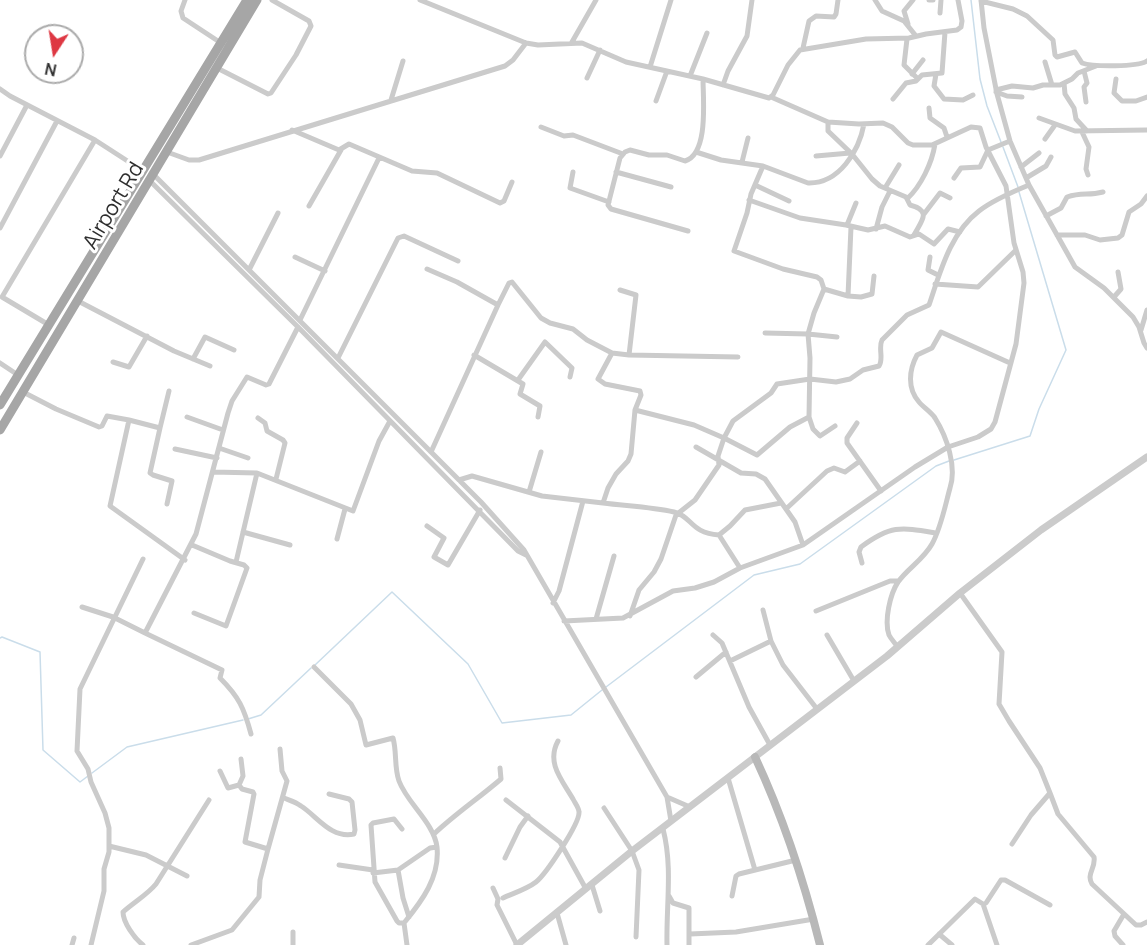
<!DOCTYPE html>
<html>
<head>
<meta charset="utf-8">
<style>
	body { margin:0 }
	#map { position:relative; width:1147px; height:945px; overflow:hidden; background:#fff; font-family:Manrope,sans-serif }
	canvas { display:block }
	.north { position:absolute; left:24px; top:24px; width:60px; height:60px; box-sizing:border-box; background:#fff; border:2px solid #ababab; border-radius:50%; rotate:192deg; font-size:16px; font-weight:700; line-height:24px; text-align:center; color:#2e2e2e }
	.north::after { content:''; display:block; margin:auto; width:21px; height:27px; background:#de3843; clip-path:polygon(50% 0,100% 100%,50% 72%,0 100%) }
</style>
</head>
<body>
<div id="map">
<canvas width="1147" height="945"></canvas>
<div class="north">N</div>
</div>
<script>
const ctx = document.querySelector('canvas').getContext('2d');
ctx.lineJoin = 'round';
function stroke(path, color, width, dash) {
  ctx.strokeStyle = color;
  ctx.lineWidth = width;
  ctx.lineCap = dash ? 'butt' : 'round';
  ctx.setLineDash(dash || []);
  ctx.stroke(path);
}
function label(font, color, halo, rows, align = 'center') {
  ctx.font = font + ' Manrope,sans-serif';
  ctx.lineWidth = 6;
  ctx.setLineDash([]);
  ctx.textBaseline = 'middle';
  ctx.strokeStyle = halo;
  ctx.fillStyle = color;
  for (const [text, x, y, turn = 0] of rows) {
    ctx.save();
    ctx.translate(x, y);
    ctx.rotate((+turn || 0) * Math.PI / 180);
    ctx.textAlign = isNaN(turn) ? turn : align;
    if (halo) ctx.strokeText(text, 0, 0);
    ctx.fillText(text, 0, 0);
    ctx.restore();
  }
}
stroke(new Path2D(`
	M971,0L980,79L987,106L1001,142
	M1003,147L1018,187
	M954,460L1030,436L1039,409L1066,350L1019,192
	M0,638L2,637L40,652L43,750L80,782L88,776
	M315,665L392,592L468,664L502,723L571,715L602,690
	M606,687L754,575L800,564L936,466L949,461
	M248,719L261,715L311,668
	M92,773L127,747L243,720`), '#caddea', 1.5);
stroke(new Path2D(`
	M185,0L181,11L183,18L221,43
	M420,0L526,43L538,45L582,43L626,62L703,79L769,98L773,95L788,65L800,50L866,39L909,38L926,34L957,30L961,27L962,21L958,0
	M875,0L882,11L904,21L916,36
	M929,0H933
	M981,0L984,28L997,94L1010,141L1029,185L1075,267L1104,288L1133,317L1139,327L1144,343L1147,348
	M981,1L1013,9L1027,16L1053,40L1055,55L1057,57L1075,52L1082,63C1093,67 1138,67 1147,61
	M940,13L941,0
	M908,24L904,11L913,0
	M907,39L904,65L918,79
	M572,42L596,0
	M803,48L809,21L816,16L834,17L836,14L838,0
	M1045,62L1052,85
	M650,67L671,0
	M217,68L268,94L271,93L296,55L311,26L309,21L272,0
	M1084,71L1087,83L1084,87L1086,102
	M912,74L923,60
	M936,74L934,86L944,99L963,100L973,95
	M690,76L707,33
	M587,78L600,50
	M1116,79L1114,93L1122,101H1136L1147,97
	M1064,83L1065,94L1074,108L1076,119L1087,131
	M723,85L728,71L747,36L752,0
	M0,89L10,96L95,140L143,171
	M996,90L1012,86L1033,88L1043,85H1060L1072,79L1078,73L1096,66
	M996,92L1007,96L1022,97
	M893,99L906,83L916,81L922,75L942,73L945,32
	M391,100L403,61
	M656,101L667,71
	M929,108L930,118L944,128L947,137
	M1039,118L1075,131L1147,130
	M828,122V131L852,154L872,179L880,186L906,197L910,205C932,211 922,220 914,235
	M541,127L564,136L573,135L623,154
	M292,130L339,150L349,144L412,171L437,173L500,203L504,201L512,182
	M1082,132L1089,147L1086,169L1088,175
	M1045,139L1055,125
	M167,152L189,160H199L505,66L513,60L526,43
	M696,152L721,160L763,166L808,183C839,184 859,151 864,124
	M0,156L27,105
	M816,156L850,153
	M742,162L748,138
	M763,166L751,194L747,213L734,251L783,269L817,277L821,280L824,289L814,313L808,334L810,358L809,417L813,429L820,436L835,426
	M1021,167L1039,153
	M573,172L570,188L609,202
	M616,172L671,187
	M154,175L481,502L524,550L667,797L671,821
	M954,178L961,168L980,167L988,150L1010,141
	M1026,178L1046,166L1051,157
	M150,181L298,327L518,551L526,555
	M755,185L789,201
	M885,188L899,165
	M907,199C921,186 932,163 935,144
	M749,200L800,218L846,225L868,230L885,226L910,237L919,234L934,244L948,229L960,232
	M309,206L341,150
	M924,214L940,193L950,198
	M1046,216L1061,208L1067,197C1082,192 1088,196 1103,192
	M847,225L856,203
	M851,227L848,296L861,297L872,294L874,276
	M0,228L57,121
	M876,229L882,207L890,191
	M688,231L611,209L608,205L620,158L625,152L630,150L649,155H667L685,161C709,154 703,99 703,79
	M1057,235H1085L1100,240L1118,238L1122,235L1129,212L1141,204L1147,196
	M295,257L325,271
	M930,257L928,270L938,275
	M427,269L457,282L498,305L431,452
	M249,270L278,213
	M935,284L978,287L1016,250
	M824,289L848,296
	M1114,297L1121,289L1118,272
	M78,301L174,351L210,366
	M498,305L509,283L512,282L541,318L550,323L573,329L587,340L612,353L629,355L636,295L620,290
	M300,320L379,158
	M49,325L2,297L95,140
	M1141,330L1147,310
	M765,333L808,334L837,337
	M612,353L598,379L605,384L640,391L641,395L635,410
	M474,355L523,384L520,394L540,406L538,417
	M629,355L738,357
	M338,358L398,238L404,236L458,261
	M193,359L205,337L234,350
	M113,362L129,367L147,336
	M0,363L18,375
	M518,380L545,342L572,368L570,377
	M23,392L56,409L99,427L102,426L107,416L129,420
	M187,417L223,430
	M258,418L265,423L267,431L283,440L285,443L276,479
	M857,423L847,438V443L881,491
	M160,428L169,391
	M696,447L741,473L756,474L765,479L795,522L803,545
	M219,448L248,458
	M175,449L217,458
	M213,472L257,473L236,562
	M257,473L353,511L379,441L390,421
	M459,480L472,476L542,496L603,503
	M529,492L541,452
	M167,504L172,481L153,475L150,473L160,428L129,420L110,506L185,560
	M787,508L827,471L834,468L845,472L860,461
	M427,526L444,538L434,557L448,565L480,510
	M243,532L290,545
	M719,535L730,526L745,510L781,503
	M337,539L345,509
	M192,545L230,561L244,565L247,568L226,626L194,613
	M862,563L859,552L861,547C891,525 900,527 936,533
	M740,568L719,535C690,533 692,516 674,512C652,507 627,506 603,503L608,488L616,474L628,461L631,454L635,410L694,425L724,438L733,421L771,393L777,384L810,379L836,382L850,379L863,370L879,366C884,359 878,348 882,340L907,315L929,305C940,273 950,233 979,211C993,200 1012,192 1029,185
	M960,593L1002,652L999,704L1009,721L1040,768L1050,793L1031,815L1012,844
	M553,603L559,591L583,501
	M82,607L113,617L145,633
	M763,610L771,641
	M816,611L890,581H898
	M630,616L639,590L654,572L661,559L676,515L695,500L719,465L718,456L724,438L757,455L790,427L809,417
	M596,619L614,556
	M564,621L623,618L673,591L695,588L714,582L740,568L803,545L915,467L948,447L978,437L991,429L995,422L1016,344L1024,283L1023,272L1014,243L1006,186L986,147L980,128L971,127L932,145H913L908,143L892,127L883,123L859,124L828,122L771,97
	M713,635L722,643L749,707L770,745
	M827,635L854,681
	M897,646C894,642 891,639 889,635C884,621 890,594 898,582C908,568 923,560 932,544C941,528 945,506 950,488C957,467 947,437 935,418C931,412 924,408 919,402C907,388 909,370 917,355L932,348L941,332L1010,363
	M730,661L771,641L783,665L817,709
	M314,667L351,704L360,720L366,745L393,738C397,752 394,767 399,781C407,803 434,823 437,847
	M696,677L726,652
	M251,734C244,708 239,697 220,678L222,670L145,633L196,534L228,413L232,401L247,377L266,385L269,384L298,327
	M220,771L228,788L239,785L243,776L241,759
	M728,778L755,870
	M239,785L242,789L253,792L254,794L245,842L268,849L287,781L282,771L280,749
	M1050,793L1058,814L1094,857C1096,868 1086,874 1092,884L1136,925H1141L1147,922
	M667,797L690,807
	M284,798C289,800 296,802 301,806C317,816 331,839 354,834L355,830L352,802L349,799L329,794
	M506,800L560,842L586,889
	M604,808L632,851L639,870L636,937
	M402,829L394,819L373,823L371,825L375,882L397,921L399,923H404
	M663,829C673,867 666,906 667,945
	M434,834C455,814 479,798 501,779L500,768
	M109,846L146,855L187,876
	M505,858L520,827L528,816
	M339,865L373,870
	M398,870L430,848L437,847C440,877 422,901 404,923
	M373,873L398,870L403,898L409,917
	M592,885L600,911
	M493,888L498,899L497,905L517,945
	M669,896L673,903L689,908V945
	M732,896L736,876L739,874L796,860
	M503,898C514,893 527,889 536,882C546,874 580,823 579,812C579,808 575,803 573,799C562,780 546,763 558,741
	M983,904L997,945
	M557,913L566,945
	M404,923L407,945
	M690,934L736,932L814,919
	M939,934L952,945
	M72,945L74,938
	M91,945L104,891V869L109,852V828L105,813L91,782L88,769L77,751L80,689L143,559
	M143,945C134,938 123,922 123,912C134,902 147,895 156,884L209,800
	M191,945L232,930L259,897L260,880L268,849
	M293,945V932
	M928,945L975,899L983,904L986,903L1001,880H1005L1050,905
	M1123,945L1115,936L1114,931L1124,914`), '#cbcbcb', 5);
stroke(new Path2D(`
	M517,945L632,851L887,656L960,593L1041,530L1147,457`), '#cbcbcb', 7);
stroke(new Path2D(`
	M755,757C783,817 804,881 820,945`), '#b8b8b8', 8);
stroke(new Path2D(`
	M0,405L247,0
	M0,430L257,0`), '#a6a6a6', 9);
label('21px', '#2e2e2e', '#fff', [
	["Airport Rd",114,206,-59]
]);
</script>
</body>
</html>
